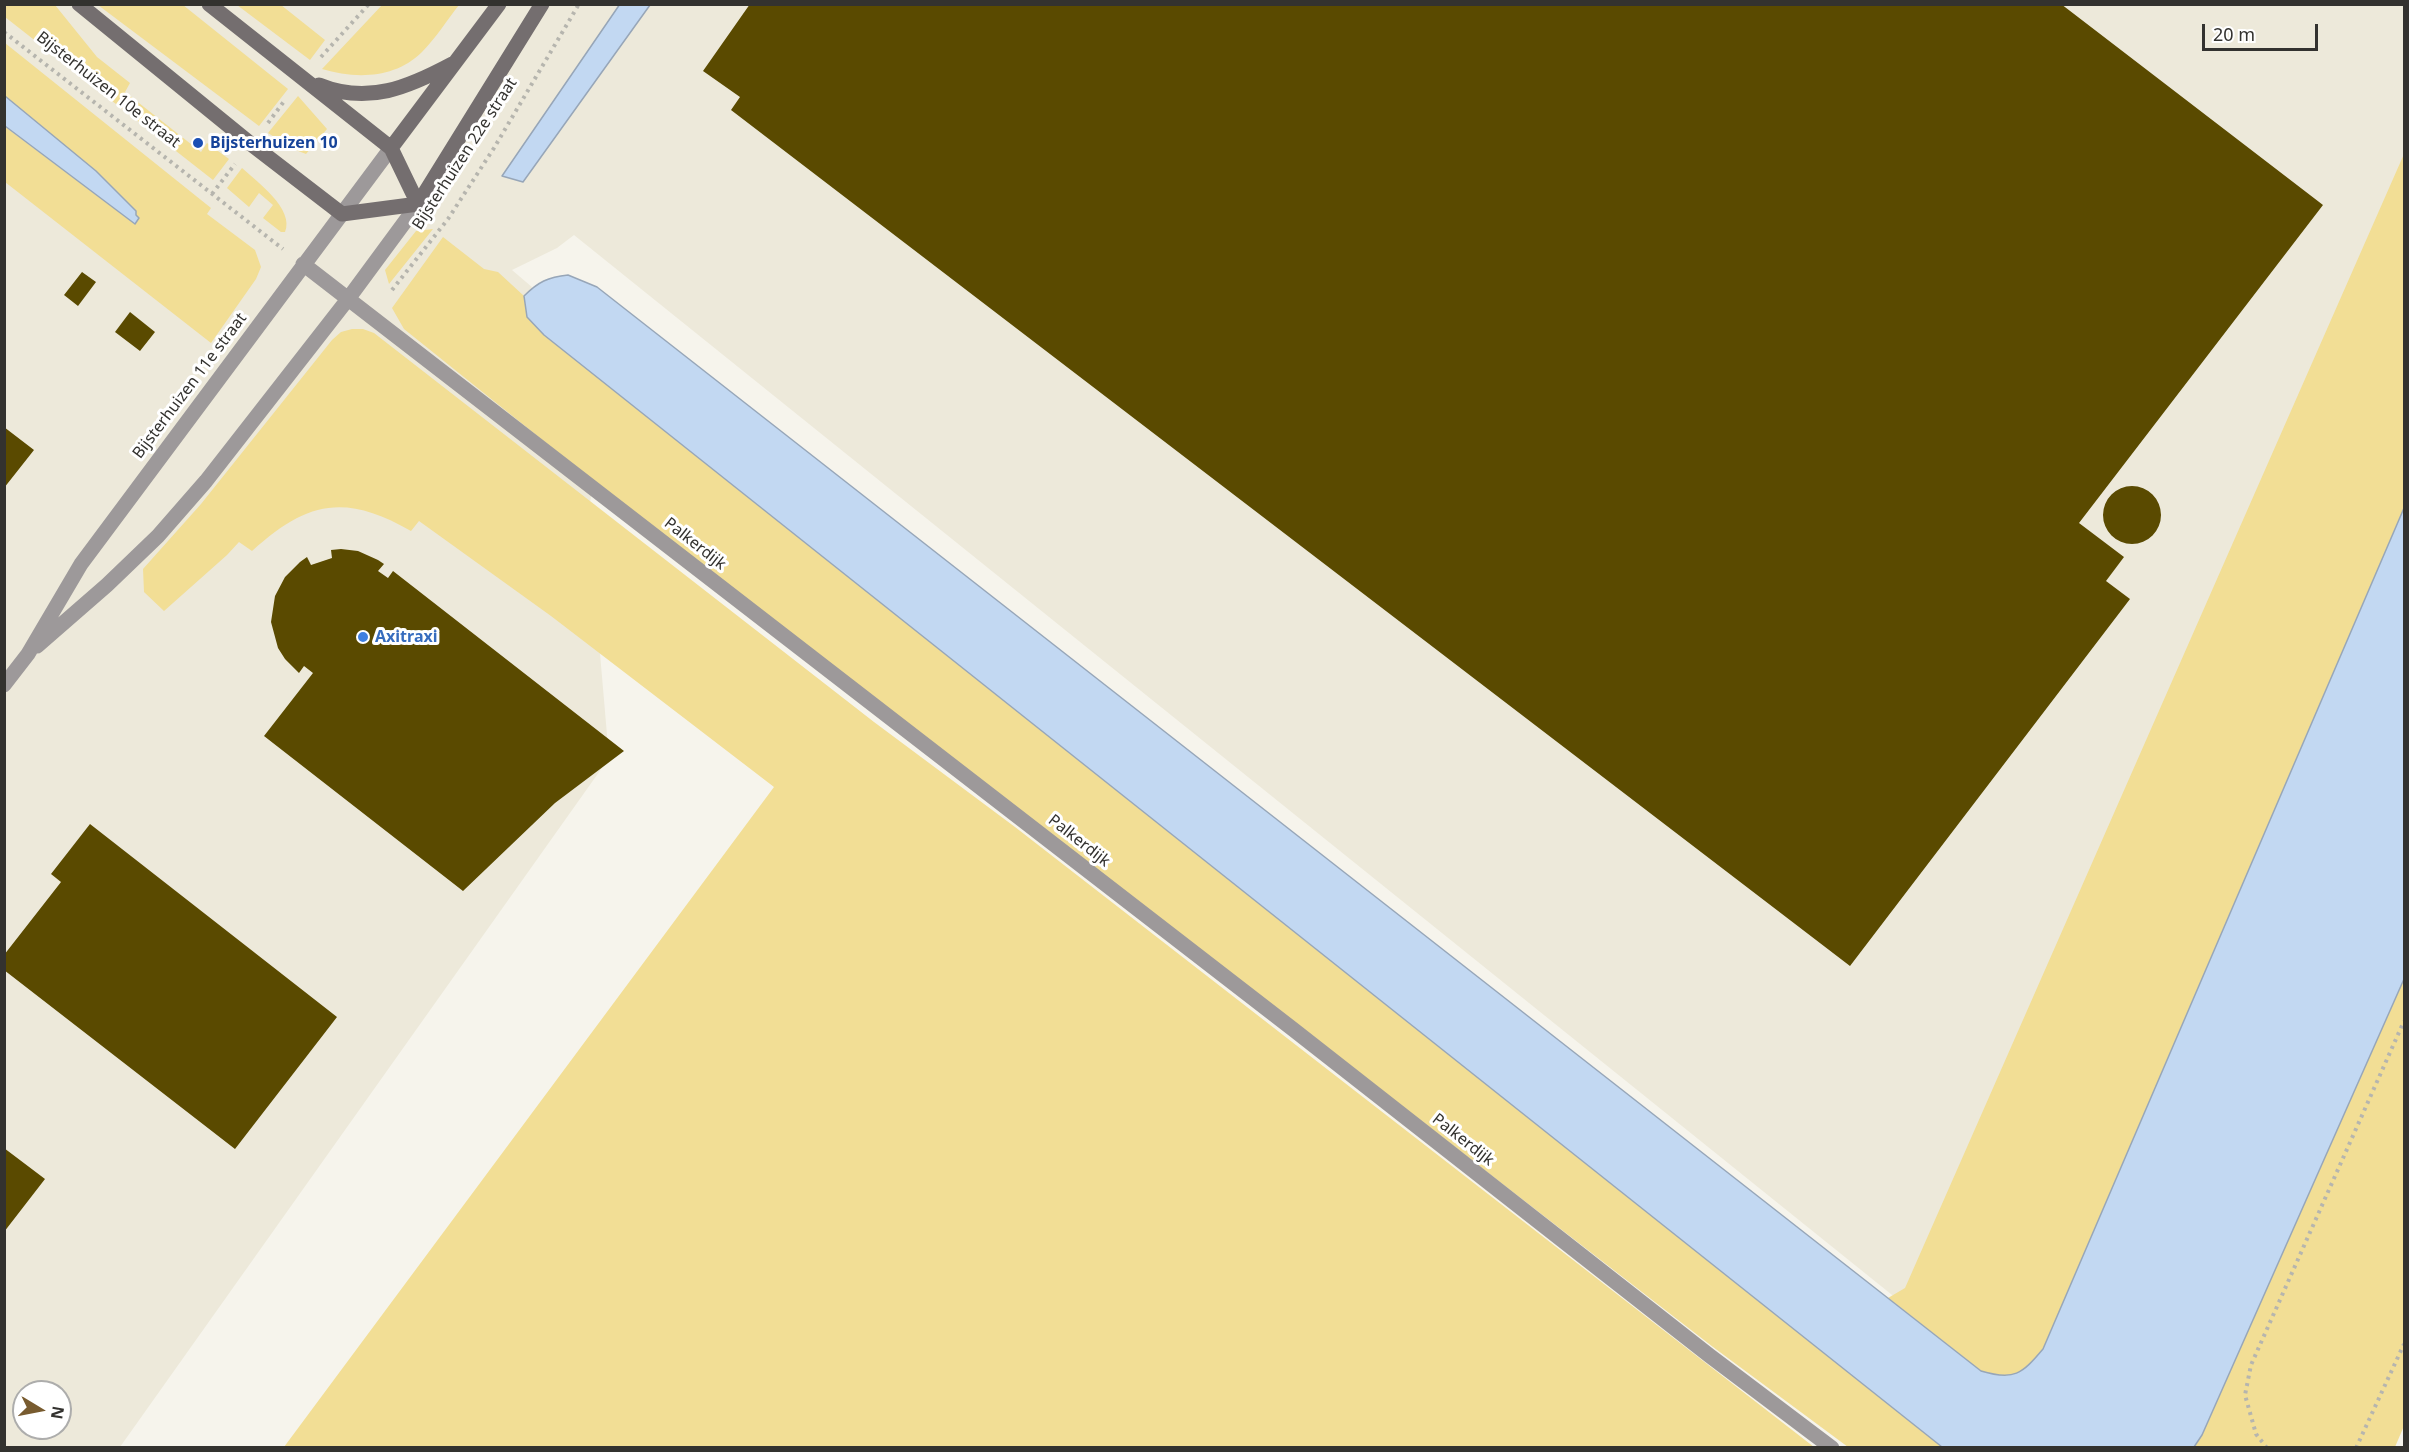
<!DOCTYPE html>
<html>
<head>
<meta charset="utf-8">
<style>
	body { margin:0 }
	#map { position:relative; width:2409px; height:1452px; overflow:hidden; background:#f6f4ec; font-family:"Noto Sans",sans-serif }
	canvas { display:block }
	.frame { position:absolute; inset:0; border:6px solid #33322f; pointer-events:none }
	.north { position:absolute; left:12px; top:1380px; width:60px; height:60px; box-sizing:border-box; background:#fff; border:2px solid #adadac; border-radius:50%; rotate:100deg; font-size:16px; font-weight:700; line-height:24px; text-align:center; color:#33322f }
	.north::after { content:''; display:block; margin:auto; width:21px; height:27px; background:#785b2f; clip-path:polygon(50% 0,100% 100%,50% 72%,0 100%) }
	.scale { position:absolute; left:2202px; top:24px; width:116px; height:27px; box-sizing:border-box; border:3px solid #33322f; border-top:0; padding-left:8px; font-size:18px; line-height:21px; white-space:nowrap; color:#33322f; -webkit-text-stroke:4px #fff; paint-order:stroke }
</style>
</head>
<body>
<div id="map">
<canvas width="2409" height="1452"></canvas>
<div class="frame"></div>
<div class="north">N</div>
<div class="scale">20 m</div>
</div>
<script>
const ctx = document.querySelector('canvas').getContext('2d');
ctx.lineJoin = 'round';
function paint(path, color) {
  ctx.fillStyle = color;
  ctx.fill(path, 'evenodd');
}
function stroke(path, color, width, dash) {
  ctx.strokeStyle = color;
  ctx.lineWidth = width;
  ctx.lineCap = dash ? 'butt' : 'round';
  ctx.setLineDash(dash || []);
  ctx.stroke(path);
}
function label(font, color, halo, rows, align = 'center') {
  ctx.font = font + ' "Noto Sans",sans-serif';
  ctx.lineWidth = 6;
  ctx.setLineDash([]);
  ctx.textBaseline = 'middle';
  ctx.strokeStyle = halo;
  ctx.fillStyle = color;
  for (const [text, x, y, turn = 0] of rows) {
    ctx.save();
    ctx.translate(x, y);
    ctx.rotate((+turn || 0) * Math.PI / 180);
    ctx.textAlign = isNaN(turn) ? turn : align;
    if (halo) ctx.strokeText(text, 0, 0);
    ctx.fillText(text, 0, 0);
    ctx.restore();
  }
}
paint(new Path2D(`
	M5,5H2404V184L1917,1315L574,235L557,248L512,270L615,358L588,514L609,758L120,1447L5,1448ZM24,1392H60V1428H24Z`), '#ede9da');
paint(new Path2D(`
	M383,4L459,5C447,20 436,38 422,52C395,79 355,79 322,69Z
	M4,5H55L97,57L130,83L125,92L201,152L207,143L229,159L213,180L5,17Z
	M98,5H183L288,89L259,126Z
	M237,5H281L325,40L310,60Z
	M5,43L211,208L207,214L255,250L261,267L256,279L211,343L5,182L4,126L135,224L136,215L96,171L5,96Z
	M298,96L327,129L306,154L293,149L268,133Z
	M2404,154V508L2043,1349C2022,1374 2014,1381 1981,1371L1888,1298L1905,1288Z
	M242,168C256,181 295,209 285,232H281L263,218L273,205L259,193L249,207L227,188Z
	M433,229L389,284L385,270L416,231Z
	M443,237L484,269L498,272L524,296L527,317L544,335L1942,1447H1848L1713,1347L555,450L404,329L392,308Z
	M352,329H363L374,333L874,722L1015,827L1814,1447H284L774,787L551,616L419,521L411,531C345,493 307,501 252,551L239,542L227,555L164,611L144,592L143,569L201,504L332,340L341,332Z
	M2404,979V1426L2395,1447L2194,1448L2202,1435Z`), '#f2de95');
const water = new Path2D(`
	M620,4L650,5L523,182L502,176Z
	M5,96L96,171L136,211V215L139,218L135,224L5,126Z
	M568,275L597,287L1981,1371C2014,1381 2022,1374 2043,1349L2404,508V979L2202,1435L2194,1447H1942L544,335L527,317L524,296C538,282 548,277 568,275Z`);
paint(water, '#c2d8f2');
stroke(water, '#97a6b8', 1.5);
paint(new Path2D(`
	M750,4H2061L2323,205L2079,523L2124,557L2106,581L2130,599L1850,966L731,110L740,97L703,71Z
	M82,272L96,282L78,306L64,295Z
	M130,312L155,332L140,351L115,332Z
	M4,427L34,450L4,488Z
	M2103 515a29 29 0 1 1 58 0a29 29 0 1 1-58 0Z
	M341,549L358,551L378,560L384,564L378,571L388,578L393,571L624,751L555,803L463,891L264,736L313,673L304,666L299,673L285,659L278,648L271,622L275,596L285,577L300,562L307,557L311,565L332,558L331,550Z
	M90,824L337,1017L235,1149L4,970V955L61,882L51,874Z
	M4,1148L45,1179L4,1232Z`), '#5a4a00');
stroke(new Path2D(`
	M4,32L283,249
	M321,57L369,4
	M268,123L285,100
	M212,194L235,164
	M392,290L448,219L494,148L579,4
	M2267,1448L2256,1434L2245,1395L2251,1365L2404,1021
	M2356,1448L2404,1344`), '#b6b5ae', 4, [3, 4.5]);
stroke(new Path2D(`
	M303,264L1294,1030L1710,1356L1832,1448
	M37,646L107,585L158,536L206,481L348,299L418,204
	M4,685L28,654L81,564L391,148`), '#9d999a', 15);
stroke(new Path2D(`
	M79,4L251,144L342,214L418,204
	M209,4L391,148L418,204
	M319,85C368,105 409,87 452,64
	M391,148L499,4
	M418,204L542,4`), '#746e6f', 15);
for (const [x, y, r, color] of [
	[198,143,6,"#1a4fb4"],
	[363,637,6,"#3f7fe0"]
]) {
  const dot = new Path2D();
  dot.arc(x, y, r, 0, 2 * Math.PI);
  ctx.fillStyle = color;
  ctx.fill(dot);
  stroke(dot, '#fff', 2);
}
label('16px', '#33322f', '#fff', [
	["Bijsterhuizen 10e straat",108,90,38],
	["Bijsterhuizen 22e straat",465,154,-57],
	["Bijsterhuizen 11e straat",190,386,-53],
	["Palkerdijk",695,544,38],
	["Palkerdijk",1079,841,38],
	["Palkerdijk",1463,1140,38]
]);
label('bold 16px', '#164399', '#fff', [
	["Bijsterhuizen 10",210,143]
], 'left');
label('bold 16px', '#366cbe', '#fff', [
	["Axitraxi",375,637]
], 'left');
</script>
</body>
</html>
